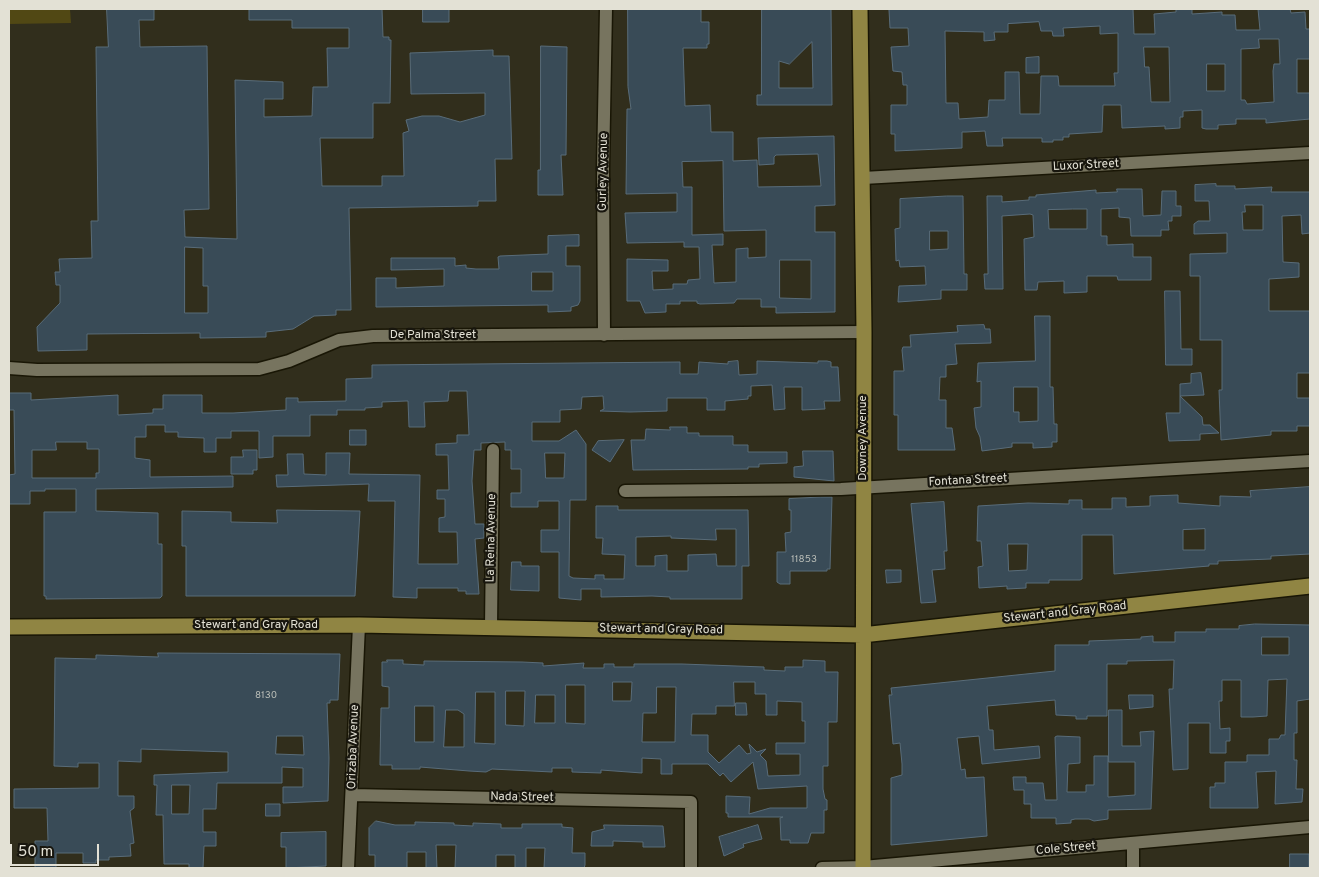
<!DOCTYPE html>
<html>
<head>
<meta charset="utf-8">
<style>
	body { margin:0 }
	#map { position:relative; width:1319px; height:877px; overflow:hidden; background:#312e1c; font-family:Overpass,sans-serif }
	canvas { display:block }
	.frame { position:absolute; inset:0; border:10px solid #e3e1d5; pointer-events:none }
	.scale { position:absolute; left:10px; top:844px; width:89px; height:22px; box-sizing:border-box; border:2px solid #e3e1d5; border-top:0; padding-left:6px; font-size:15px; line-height:18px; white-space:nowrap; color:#e3e1d5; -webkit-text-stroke:4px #18160e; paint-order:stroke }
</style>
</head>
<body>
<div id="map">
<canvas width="1319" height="877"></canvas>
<div class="frame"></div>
<div class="scale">50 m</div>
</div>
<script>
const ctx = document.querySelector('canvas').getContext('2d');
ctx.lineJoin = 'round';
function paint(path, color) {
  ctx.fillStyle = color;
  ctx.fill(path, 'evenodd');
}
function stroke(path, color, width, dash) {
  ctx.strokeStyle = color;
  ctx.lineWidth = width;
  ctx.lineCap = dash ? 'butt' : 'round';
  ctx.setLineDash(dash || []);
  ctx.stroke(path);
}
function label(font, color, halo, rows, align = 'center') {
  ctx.font = font + ' Overpass,sans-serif';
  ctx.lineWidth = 4.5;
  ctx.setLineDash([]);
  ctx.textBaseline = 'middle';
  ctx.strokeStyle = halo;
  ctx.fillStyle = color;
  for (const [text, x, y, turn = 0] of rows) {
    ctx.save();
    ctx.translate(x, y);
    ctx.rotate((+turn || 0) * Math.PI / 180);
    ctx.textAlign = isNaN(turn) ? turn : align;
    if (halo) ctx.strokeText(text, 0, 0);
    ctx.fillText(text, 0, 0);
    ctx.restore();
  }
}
paint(new Path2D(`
	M9,9H70L71,23L9,24Z`), '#514814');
const building = new Path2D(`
	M107,9H154V20H139L140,47L207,46L209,209L184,210L185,237L237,239L235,80L283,82V99H264V117L312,116L313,87H328L327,48H349V28H292V20H249V9H382L383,37H389V40H391L390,103H373V138H320L322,186H382V176H404L403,133L409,131L406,120L422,116H439L460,122L485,115V93L411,94L410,53L493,50V56H509L512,159H495L496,201H478V206L349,208L351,310H336V315L314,316L293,329L266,332V337L200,338V333L87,334V350L38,351L37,327L60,303V285H56L55,272H60L59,259L92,258L91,221H98L96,47H108ZM185,247L203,248V286H208V313H185Z
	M423,9H449V22H423Z
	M628,9H701V22H709V44H707V48H683L685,106L710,105L711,132H733V161L757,160L758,187L821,186L818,154L776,155L774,157V164L759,165L758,138L834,136L835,205L815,206V232H835V312L776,313V307H761V299H737L734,303L700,304L697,303V301H680V304H666V312L645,313L640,301H627V259L668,260V271H652L653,290L673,289V284H687L688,280L700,279L699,247H684V242L627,243L625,213L677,212V193L626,194L627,109H631L628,87ZM723,161L724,231L766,230V257L748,258V248L736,249V282L714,283L712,245H723V234L692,235V187H683L682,162ZM780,260H811V299L780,298Z
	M762,9H831L832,105H757V95H761ZM812,42L813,88H779V61L789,64Z
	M893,9H1133L1134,34H1155L1154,14L1176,12V9H1192V14L1222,12V15H1235L1236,30H1260L1258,9H1290L1291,13L1305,12L1306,29H1310V59H1297V93H1310V119L1266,123V119H1236V124L1218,125V129H1206L1202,128V110L1183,111V117H1180V128L1165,129V126L1122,128L1121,105H1103L1102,132L1069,134V137H1063V140H1053V142H1042V138H1002L1003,146H987L985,131L966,132H962V148L895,151V134H891V105H907V85H903L902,72L893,71L891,47L909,46L908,28H890L889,10ZM1039,22L1041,31H1052L1053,36H1064L1063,28L1100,26V34L1118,33V73H1114L1115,86H1059L1058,76H1041L1040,114H1020L1019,72H1005V100H989L988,117L959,119L958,103H946L945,31L984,32V41L995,40L994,32H1008V24ZM1259,39H1279L1280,64H1274L1273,71L1274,102L1247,104L1245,100H1241V49L1259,48ZM1144,47H1169L1170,102H1151L1149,67H1145ZM1207,64H1225V91H1207Z
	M541,46L567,47L566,155H561L563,195H538V170H540Z
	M1039,57V73H1026V58Z
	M1216,184V186H1235V189L1272,187L1271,192H1310V233L1302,234L1301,215L1282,216L1283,262L1299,263V277L1269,279V311H1310V373H1297V398H1310V426H1297V431H1271V435L1221,440L1219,390H1222V340H1200V276H1190V254L1227,253V233L1194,234V224L1198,221H1210L1209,201H1195V185ZM1245,205H1263V230H1243L1242,212H1245Z
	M1117,189H1142L1143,216L1161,215L1162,191H1176V206H1181V216H1172V221H1168L1169,230H1161V236H1131L1130,218L1119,217V208L1101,209V236H1107V245L1133,244V257H1151V280H1118L1117,276H1087V292L1064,293V281L1038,282L1037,290H1025L1024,239L1034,237L1033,215L1030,214L1002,216L1003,289H985L984,274H988L987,196H1002V202L1029,200V197H1036V195L1096,190V193L1117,192ZM1073,209H1087V229H1049L1048,210Z
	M947,196H963L964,274H967V290H941V299L898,302L899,286L926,285L925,266L900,267L899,260L896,261L895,229L900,228V199ZM930,231H948V249L930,250Z
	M579,235V246H566V266H580V301L578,305L571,307V311L548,312V305L376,307V278H396V288L444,286V269L391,270V258H455V266L466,265V268L476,269H499L498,257L500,256L548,254V236ZM532,272H553V291H532Z
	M1165,291H1180L1181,349H1192V365H1166Z
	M1035,316H1050V387H1053L1054,424H1057V442H1052V447L1033,448V443H1012V447L982,451L980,437L976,428L974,408L981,407V381L977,382L978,363L1035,361ZM1014,387H1038V421L1019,422V412H1014Z
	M984,325L985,329H990L991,343L955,344L957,364L946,365V377H940L939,400H946V428H952L955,450H898V415H894V371H904L902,350L903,347H911L910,335L958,332L957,326Z
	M738,361L739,375L757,374V361L818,363V361H827L831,362V367H838L840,401H824L825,409L802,410V387H784L785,409L774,410L772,385L751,386V396H748V399L725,401V410H707V398H667V411L630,412L600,411L604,409L603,396L582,397L581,409L560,410V422H532V441H559L576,430L586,444V500H570L569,576L573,578L595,579V575H604V579H624L625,555L602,554L603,538H596V506H618V510H748L749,566H742V599H670V597L652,596L601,597V589H581V600L559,598V552H541V530H559V501H538V507H511V493H521V469H511V450H505V442L481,443V450H474L472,481L475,524H484V538L475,539L479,594H466V591H458V588H417V598L393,597L395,501H368L369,484L277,487L276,475H288L287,454H303L304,474L326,475V453H350L349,474L420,475L418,564H458L457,532H439V518L445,517V499H437V490H449L448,455H436V444L457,443V435H469L467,391H449L448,401L424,402L425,427H409L408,401H406L382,402V407L365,408V410H337V415H310V436H273V457L259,458V431H231V438H216V452H204V438L178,437V432H165V425H146V437H135V458L150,460V477L233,476V487L96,489V511L158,513V544H162V596L160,598L46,599V596H44V512H76V489H45V491H30V504H9V475L15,474L14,410H9V393H31V400L118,395V415L153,413V409H163V395H202V413H233L286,410V398H298V402L346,401V379L372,378V365L680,362V374H698L699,362L728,364V362ZM56,442H87V449H99V473H96V478H32V450H56ZM545,453H565L564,478H546ZM716,529H736V566H717L716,554L688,555V571H667V555L655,556V566H636V537L671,536V538L716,540Z
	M1201,373L1204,395L1180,396L1202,417L1203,425H1210L1219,433L1200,434V440L1169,441L1166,413H1180V384L1191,383V374Z
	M670,427H687V433H699V436H733V445H748V452H787V463L759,464V467H748V469L633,470L631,440H645L646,429L670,430Z
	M350,430H366V445H350Z
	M624,440L610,462L592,450L598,441Z
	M243,450H257V470H253V474H231V457H243Z
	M803,451H833L834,481L794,477V467L803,466Z
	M1310,487V554L1271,556V559L1218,561V564H1209V566L1114,574L1113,535H1082V579L1080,580H1049V583H1026V588L1007,589V586L979,588L978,567L983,566L981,541H977L978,506L1028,503L1069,504V500H1082V509H1112V498H1126V507L1150,506V496L1178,495V503L1220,506V496L1251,497L1250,491ZM1205,529V550H1183V530ZM1008,544H1028L1027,570L1009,571Z
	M821,497H832L830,569H827V571H790V584H780L777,582V552H786L785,533L791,532V510H789V499Z
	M944,502L947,551H944L945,569L932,570L936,602L921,603L911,504Z
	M277,510L360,511L355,596H186V546H182V511L231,512V522L277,523Z
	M512,562H521V566H539V591L511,590Z
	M886,570H901V582L887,583Z
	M1255,624L1310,625V699L1297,701V733H1294V760H1297L1296,789H1303L1302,802L1275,804L1276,771L1256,772L1258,808H1210V787H1215V783H1225V762H1247V755H1269V739H1279L1281,735H1285L1287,679L1268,680L1267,716L1253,717H1241V680H1222V701H1219L1220,729L1230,728V741H1226V753H1210V723H1188V769L1173,770L1169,689H1173L1174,660L1127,661V664H1107V716H1087V719H1076V716L1056,715L1055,700L987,706L989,730H993L994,750L1039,746L1040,758L982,764L979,736L957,738L961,770L965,769L966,778L984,777L987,836L891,845V778L902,775V764L900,743L893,744L889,695H892L891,688L1055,671V645H1089V641L1141,639V637L1153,636V642H1175V632H1206V629H1239V626ZM1262,637H1289V655H1262Z
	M158,653L340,654L338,700H330V703H327L329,758L328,801L283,803V787H303V768L282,767V783H217L216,809H203V832H216V846H204L203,868H189V864H164L163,815H156L157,785H154V775L228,772V752L141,749V762L118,761V796H134V808L130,811L134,843L130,844L131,856L109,857V860H96V863H83V853H56V868H35V841H48L47,808H14V789L99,788V763H78V767L54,766L55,658L96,659V655L158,657ZM277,736H303L304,755L276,754ZM172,785H190L189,814H172Z
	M387,660H403V664L424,665V661L522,662L543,663V666L584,663L583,668H604V664H614V667H634V664H682L764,667V670L785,671V667H803V660L825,661V672H838L837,722H828V766H823V789L825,799L827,800V810H824V833H811L808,843H790V840H781L780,818L783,817H728V813H726V796L750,797L749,814L770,808H807V786L758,789L753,762L731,782L723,773L720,776L708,764H672V774H661V759L642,758V773L601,770V773L572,772V768H552V772L492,769L486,772L469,771L420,767V769H392V765H380V762L381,708H389V687L382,686V662H387ZM613,682H632L631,701H613ZM734,682H755V694H766V715H777V701L802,702V721H805V743H776V754H800V775L768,776L766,761L760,755L766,749L757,752L749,744L751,753L747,754L739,745L719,763L708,752V735H691L692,714H716V706H734ZM566,685H585V724L566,723ZM657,687H676L675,742H642L643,713H656ZM506,691H525L524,726L506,725ZM476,692H495V744L475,743ZM536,695H555V723H535ZM415,706H434V742H415ZM446,710H458L464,714V747H444Z
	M1129,695H1153V707L1130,709Z
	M736,703H746L747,715H736Z
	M1109,710H1122V746H1141L1140,732L1154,731L1151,809L1108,810V819L1094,821L1089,819H1075L1071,820V823L1056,824V818H1031V804H1024V790H1014L1013,777H1026V783H1043L1045,800H1057L1055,737L1057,736L1080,737V763L1068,764L1067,792H1086V785H1094V756H1108V797L1135,795V762H1109Z
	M266,804H280V816H266Z
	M376,821L395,825H415V822L454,823V825L473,826V823L501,824V828H522V824H562V827L573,828L572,853H585V865L584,868H544L545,848H526V868H515V855H496V868H455L456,845H436L437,868H426V852H407V868H375V855H369V828Z
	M604,825L663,826L665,847H643V842L613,841V846H591L592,832L604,829Z
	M758,825L762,839L743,844L744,847L724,856L719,837Z
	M326,832V866L286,868V847H281V833Z
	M1290,854H1309V868H1290Z`);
paint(building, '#394b57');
stroke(building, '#596c79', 1);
const minor = new Path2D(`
	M863,178L1310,153
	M604,335L603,168L606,9
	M9,368L37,370L259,369L289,361L339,340L373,336L864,332
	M625,491L841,489L1310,461
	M491,627L493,450
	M352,795L691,802V868
	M1133,843V868
	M348,868L359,625
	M822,868L863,867L1310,827`);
const major = new Path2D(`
	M860,9L864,332L863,868
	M9,627L359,625L862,635L1310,586`);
stroke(minor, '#191605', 15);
stroke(major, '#191605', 18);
stroke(minor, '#77745f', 12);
stroke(major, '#908543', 15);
label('10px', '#b8bcb6', null, [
	["11853",804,560],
	["8130",266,696]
]);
label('12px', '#e3e1d5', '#18160e', [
	["Luxor Street",1086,166,-3],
	["Gurley Avenue",604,172,-89],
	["De Palma Street",433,336],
	["Downey Avenue",864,438,-90],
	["Fontana Street",968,481,-3],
	["La Reina Avenue",492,538,-89],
	["Stewart and Gray Road",1065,613,-6],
	["Stewart and Gray Road",256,626],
	["Stewart and Gray Road",661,630,1],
	["Orizaba Avenue",354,747,-88],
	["Nada Street",522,798,1],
	["Cole Street",1066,849,-5]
]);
</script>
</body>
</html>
